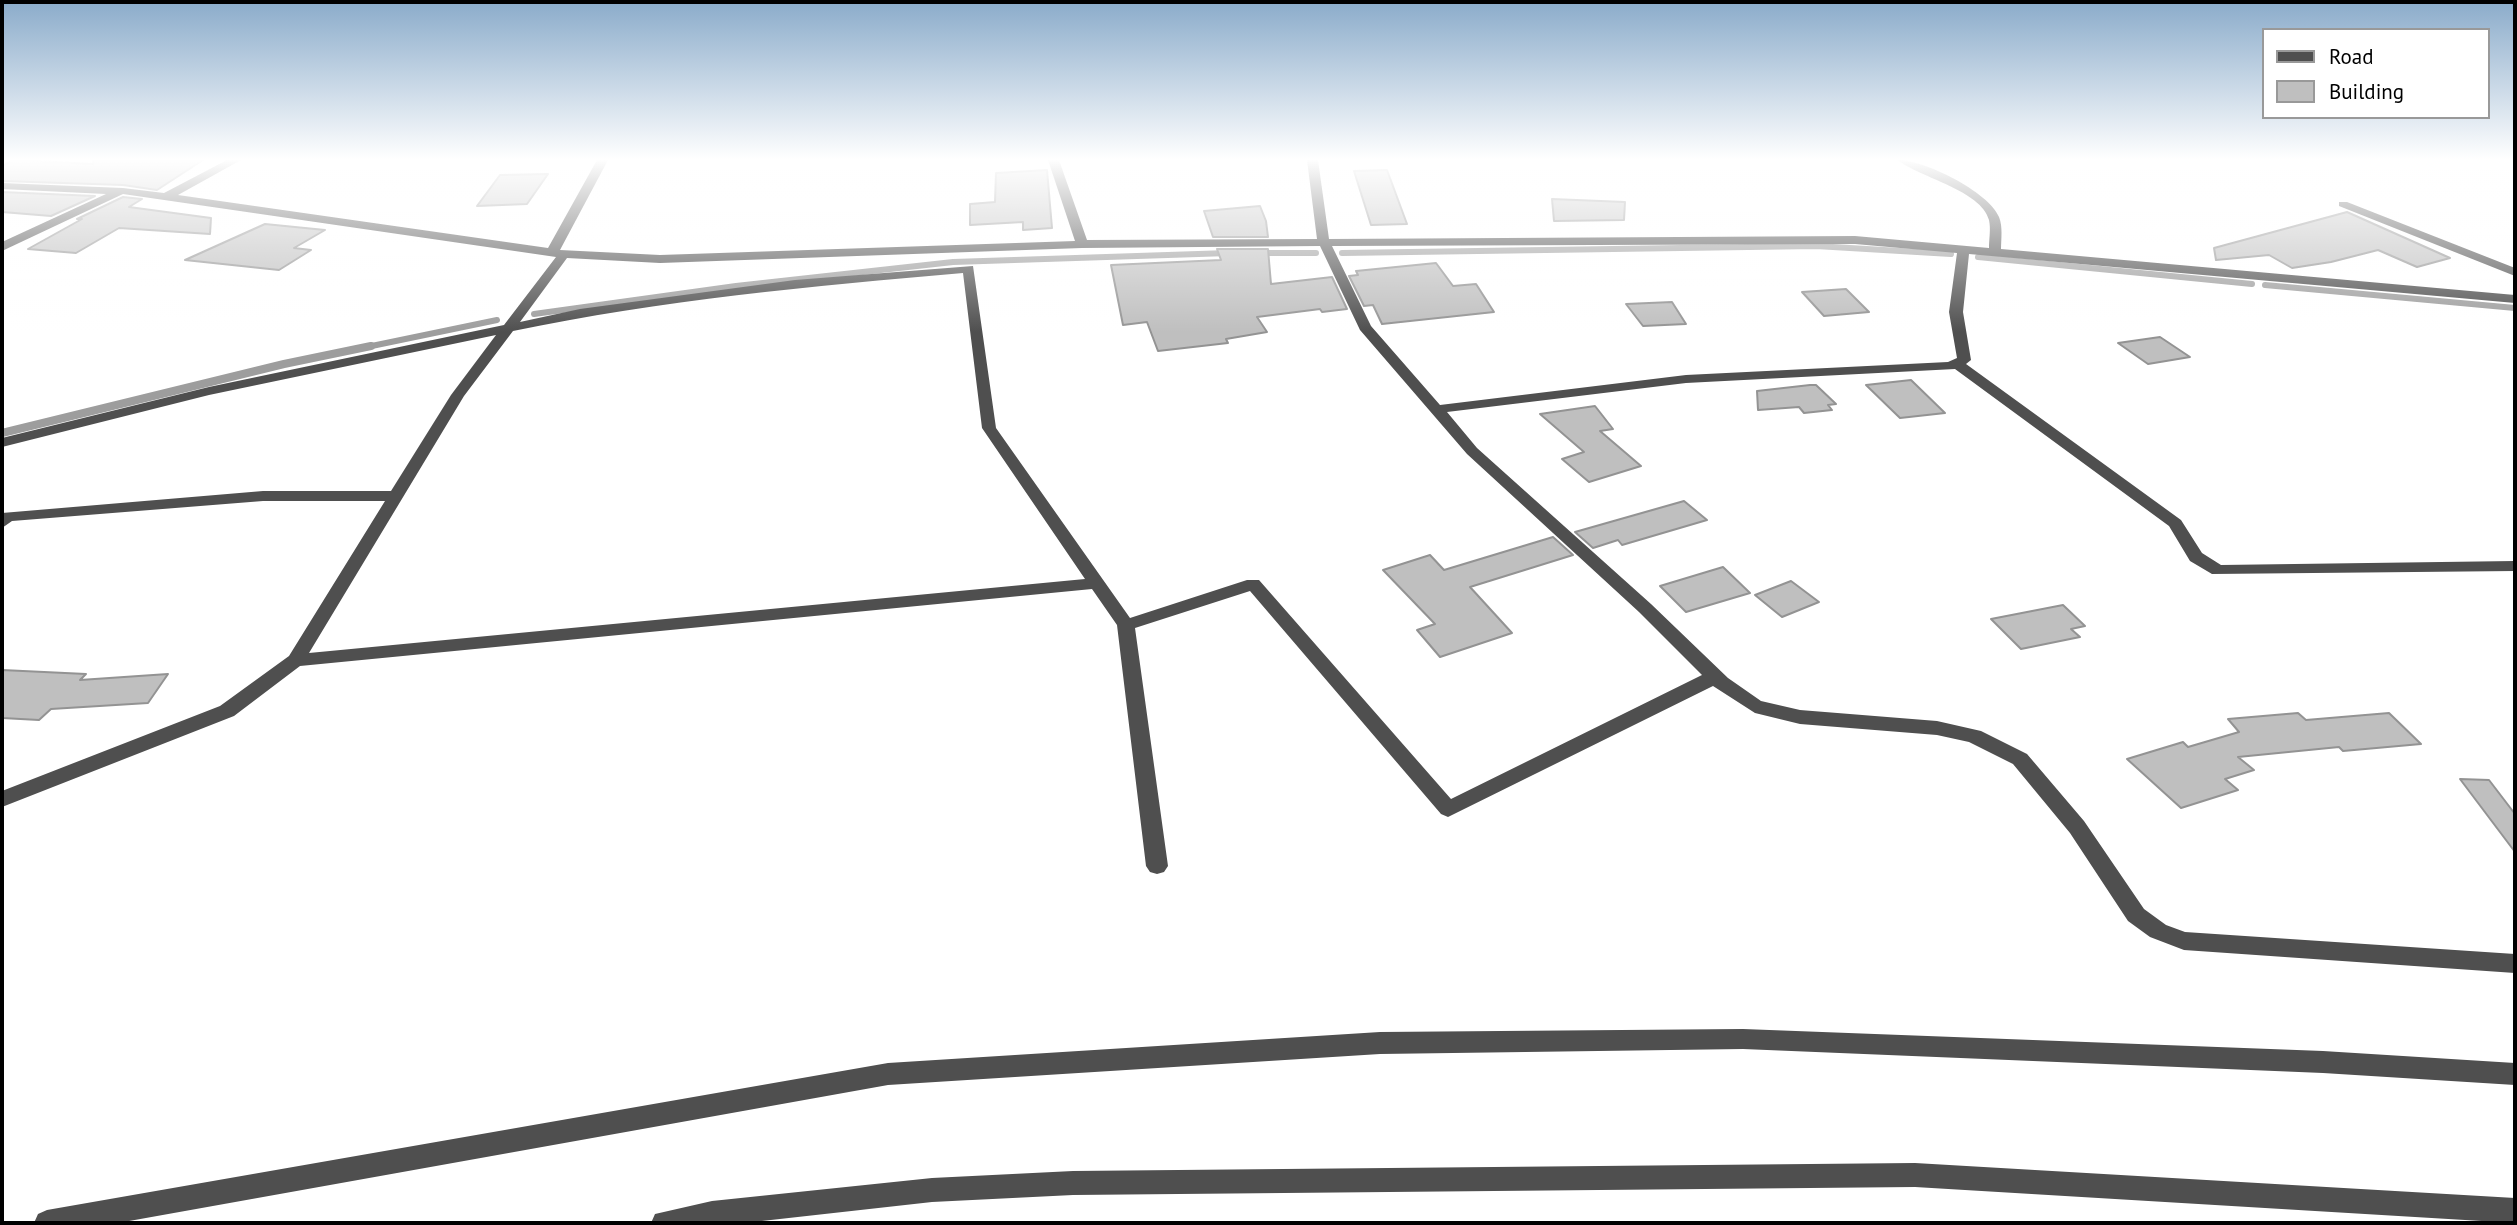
<!DOCTYPE html>
<html>
<head>
<meta charset="utf-8">
<style>
	body { margin:0 }
	#map { position:relative; width:2517px; height:1225px; overflow:hidden; background:#fff; font-family:"PT Sans",sans-serif }
	canvas { display:block }
	.frame { position:absolute; inset:0; border:4px solid #000; pointer-events:none }
	.legend { position:absolute; left:2262px; top:28px; width:228px; height:91px; box-sizing:border-box; background:#fff; border:2px solid #999; margin:0; padding:9px 12px; list-style:none; font-size:21px; color:#000 }
	.legend li { display:flex; align-items:center; gap:14px; height:35px }
	.legend b { width:35px; border:2px solid #999 }
</style>
</head>
<body>
<div id="map">
<canvas width="2517" height="1225"></canvas>
<div class="frame"></div>
<ul class="legend">
<li><b style="height:9px;background:#4f4f4f"></b>Road</li>
<li><b style="height:19px;background:#bfbfbf"></b>Building</li>
</ul>
</div>
<script>
const ctx = document.querySelector('canvas').getContext('2d');
ctx.lineJoin = 'round';
function stroke(path, color, width, dash) {
  ctx.strokeStyle = color;
  ctx.lineWidth = width;
  ctx.lineCap = dash ? 'butt' : 'round';
  ctx.setLineDash(dash || []);
  ctx.stroke(path);
}
function paint(path, color) {
  ctx.fillStyle = color;
  ctx.fill(path, 'evenodd');
}
stroke(new Path2D(`
	M1257,253H1316
	M1342,253L1816,246L1951,254
	M1978,257L2252,284
	M2265,285L2515,308
	M534,314L736,286L953,262L1229,253
	M362,348L497,320`), '#9d9d9d', 6);
stroke(new Path2D(`
	M2,433L284,364L371,346`), '#9d9d9d', 8);
const building = new Path2D(`
	M14,160L93,164V160H203L157,190L123,185L2,181V166Z
	M1047,170L1052,228L1023,230V222L970,225V204L995,202L996,173Z
	M1387,170L1407,224L1371,225L1354,171Z
	M548,174L527,204L477,206L500,175Z
	M2,192L95,196L51,216L2,212Z
	M123,197L142,199L129,207L211,218L210,234L119,228L76,253L28,249L82,219H77Z
	M1552,199L1625,202L1624,220L1554,221Z
	M1260,206L1266,221L1268,237H1213L1204,211Z
	M2347,212L2450,258L2417,267L2378,250L2331,262L2292,268L2269,255L2216,260L2214,248Z
	M265,224L325,230L294,248L311,250L279,270L185,260Z
	M1217,249H1268L1271,284L1332,277L1347,309L1322,312L1320,309L1257,317L1267,332L1226,339L1228,343L1158,351L1147,322L1123,325L1111,265L1221,260Z
	M1436,263L1453,286L1476,284L1494,312L1382,324L1373,305L1364,306L1349,276L1358,275L1356,271Z
	M1846,289L1869,312L1824,316L1802,292Z
	M1672,302L1686,324L1643,326L1626,304Z
	M2160,337L2190,357L2148,364L2118,343Z
	M1911,380L1945,413L1900,418L1866,385Z
	M1810,385H1816L1836,404L1828,405L1832,410L1804,413L1799,407L1758,410L1757,391Z
	M1595,406L1613,429L1600,431L1641,466L1589,482L1562,459L1584,452L1540,414Z
	M1684,501L1707,520L1622,545L1618,540L1593,548L1575,532Z
	M1553,537L1573,555L1470,587L1512,633L1440,657L1417,630L1435,624L1383,570L1430,555L1444,570Z
	M1723,567L1750,593L1686,612L1660,586Z
	M1791,581L1819,602L1782,617L1755,595Z
	M2063,605L2085,626L2071,629L2080,637L2021,649L1991,619Z
	M2,670L86,674L80,680L168,674L148,703L51,709L39,720L2,718Z
	M2298,713L2306,720L2389,713L2421,744L2343,751L2339,747L2238,757L2254,770L2225,779L2238,790L2181,808L2127,759L2183,742L2188,747L2239,732L2228,719Z
	M2460,779L2489,780L2515,814V852Z`);
paint(building, '#bfbfbf');
stroke(building, '#939393', 2);
paint(new Path2D(`
	M227,160H241L178,195L548,248L597,160H608L560,250L660,255L1075,241L1048,160H1059L1087,240L1317,239L1307,160H1318L1329,239L1855,236L1989,248C1989,239 1991,229 1989,220C1981,190 1920,178 1898,160C1924,160 1988,191 1999,217C2003,227 2001,239 2001,249L2515,295V303L1969,254L1963,312L1971,360L1966,364L2181,520L2202,553L2221,565L2515,561V571L2212,574L2190,561L2169,526L1955,369L1686,383L1447,412L1477,448L1651,604L1728,678L1761,701L1800,710L1937,721L1981,731L2027,754L2084,821L2144,909L2166,925L2185,932L2515,954V973L2184,950L2150,937L2128,921L2070,833L2013,764L1969,742L1937,735L1800,724L1755,713L1713,686L1448,817L1441,814L1250,591L1135,628L1168,866L1164,872L1157,874L1150,872L1146,866L1117,625L1092,589L300,666L234,716L2,807V791L220,706L289,656L385,501H263L12,521L2,528V513L263,491H391L451,395L496,335L209,395L2,447V438L209,387L504,325L556,257L123,194L2,251V242L106,194L2,189V183L123,188L164,193ZM1855,244L1957,253L1949,312L1957,358L1948,362L1686,375L1440,405L1371,326L1332,246ZM1320,246L1360,330L1467,454L1639,612L1702,675L1451,799L1259,580H1247L1130,618L996,428L973,266L795,280L580,309L520,322L567,258L660,263L1082,248ZM963,273L982,428L1085,579L309,653L464,396L513,331C661,300 812,286 963,273Z
	M2339,202H2347L2515,268V276L2339,206Z
	M1743,1029L2323,1051L2515,1063V1085L2323,1073L1743,1049L1380,1054L888,1085L118,1223H34L38,1214L47,1210L888,1063L1380,1032Z
	M1915,1163L2515,1198V1223L1915,1187L1073,1195L932,1202L744,1223H651L655,1214L712,1201L932,1178L1073,1171Z`), '#4f4f4f');
const sky = ctx.createLinearGradient(0, 0, 0, 332);
sky.addColorStop(0, '#8aabca');
sky.addColorStop(0.48, '#fff');
sky.addColorStop(1, '#ffffff00');
ctx.fillStyle = sky;
ctx.fillRect(0, 0, 2517, 332);
</script>
</body>
</html>
